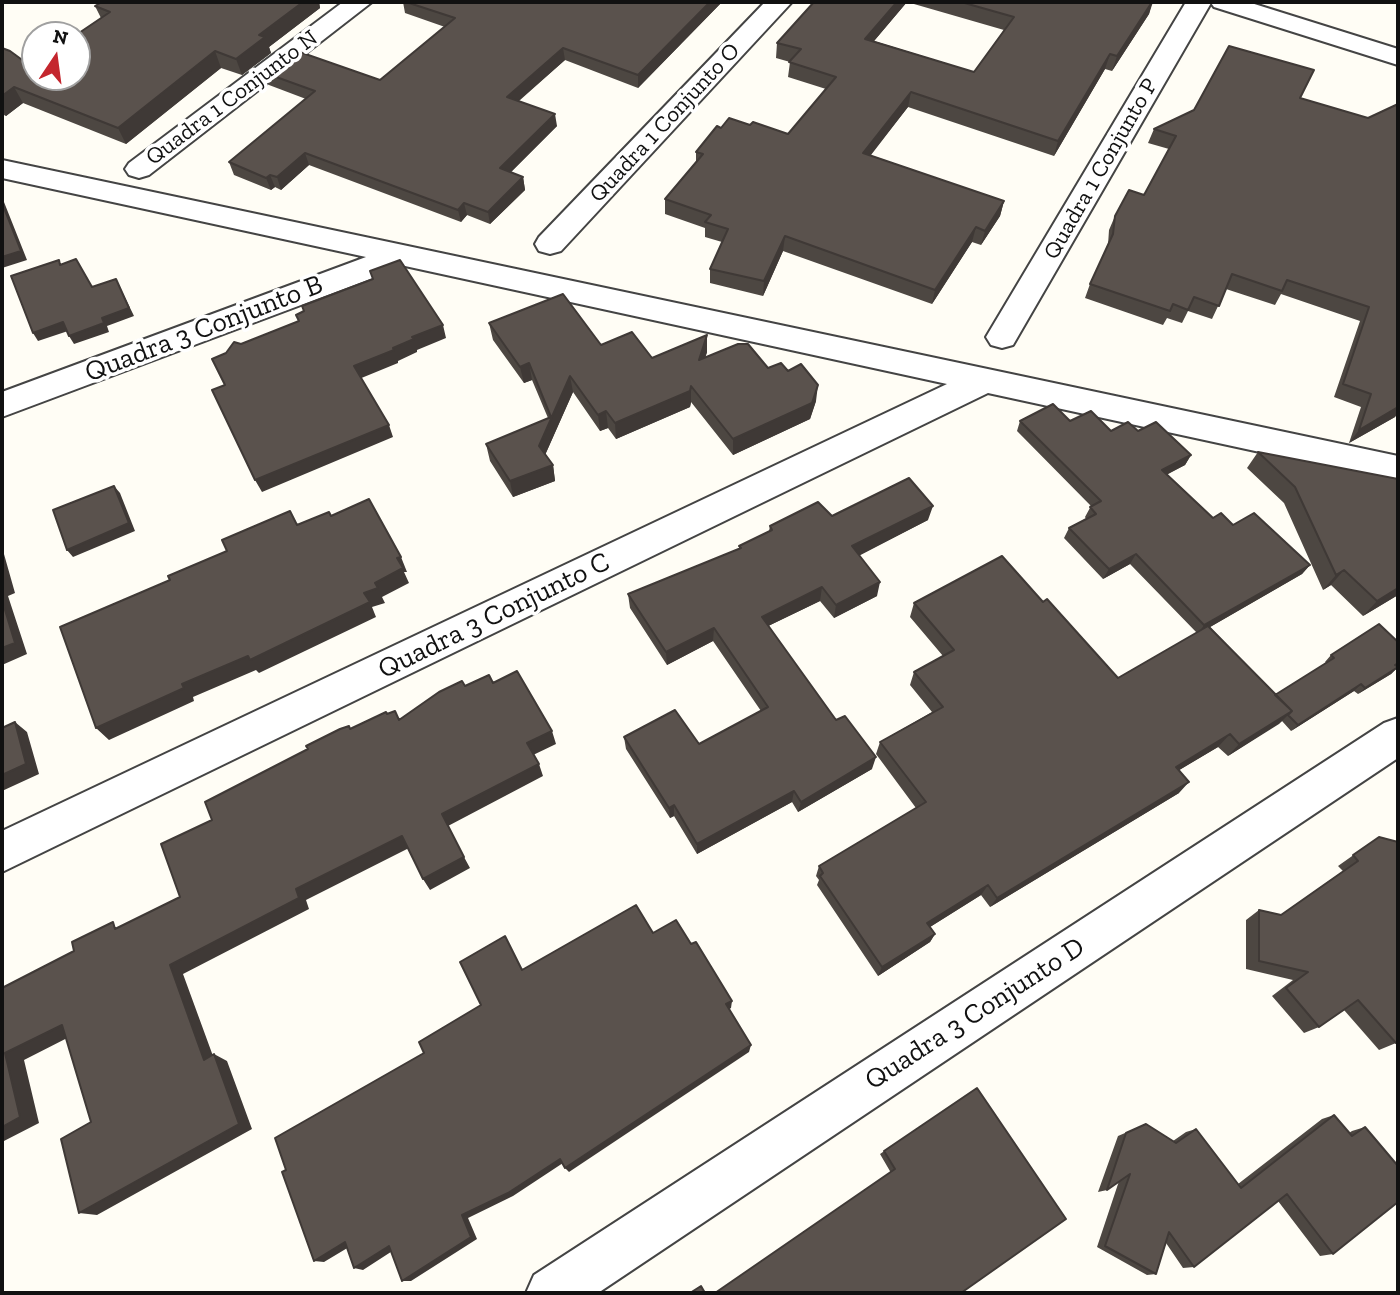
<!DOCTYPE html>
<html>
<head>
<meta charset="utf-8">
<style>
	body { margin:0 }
	#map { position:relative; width:1400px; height:1295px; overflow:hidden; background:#fffdf5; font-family:"Zilla Slab",serif }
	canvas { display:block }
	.frame { position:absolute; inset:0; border:4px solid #111; pointer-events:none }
	.north { position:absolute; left:21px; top:21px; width:70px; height:70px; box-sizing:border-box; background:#fff; border:2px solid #a0a0a0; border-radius:50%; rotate:13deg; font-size:19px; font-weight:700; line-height:28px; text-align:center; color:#111 }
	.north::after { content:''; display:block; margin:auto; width:24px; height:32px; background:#c4262e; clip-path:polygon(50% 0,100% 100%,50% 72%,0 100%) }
</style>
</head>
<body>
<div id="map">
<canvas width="1400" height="1295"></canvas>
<div class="frame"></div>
<div class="north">N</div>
</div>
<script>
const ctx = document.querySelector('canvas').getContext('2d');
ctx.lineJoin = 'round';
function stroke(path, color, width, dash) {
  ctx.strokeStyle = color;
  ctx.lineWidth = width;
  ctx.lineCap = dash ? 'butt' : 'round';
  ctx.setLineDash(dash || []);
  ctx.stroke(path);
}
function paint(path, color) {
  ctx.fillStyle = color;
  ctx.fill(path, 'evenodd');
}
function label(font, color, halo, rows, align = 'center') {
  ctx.font = font + ' "Zilla Slab",serif';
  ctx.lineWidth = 7;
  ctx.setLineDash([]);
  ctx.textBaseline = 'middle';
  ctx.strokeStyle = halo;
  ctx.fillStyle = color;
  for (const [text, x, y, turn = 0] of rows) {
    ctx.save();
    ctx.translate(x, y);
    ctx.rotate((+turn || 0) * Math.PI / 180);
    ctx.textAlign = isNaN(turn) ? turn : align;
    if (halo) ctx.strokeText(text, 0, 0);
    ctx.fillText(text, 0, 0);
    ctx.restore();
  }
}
const minor = new Path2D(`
	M343,2H372L149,175L139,178L129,175L125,169L129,163Z
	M765,2H792L561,251L550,254L539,251L535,244L539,237Z
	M1186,2H1248L1398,49V65L1214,7L1211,3L1013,345L1002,348L991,345L986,337Z
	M2,160L1398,456V482L988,393L2,872V831L947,384L405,266L2,417V392L366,257L2,178Z
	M1398,718V758L598,1293H526L534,1275L1384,723Z`);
stroke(minor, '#444', 4);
paint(minor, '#fff');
paint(new Path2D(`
	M102,2H319L320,8L269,47L271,53L242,75L221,68L126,144L23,103L6,116L2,114V48L35,77L101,18L95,6Z
	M403,2H722L638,88L565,60L519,101L557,126L511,172L523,177L525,190L490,224L467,215L461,222L309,165L281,190L275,187L271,190L234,175L229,162L306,99L269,85L265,73L380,80L445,27L405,13Z
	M814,2H1153L1149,14L1112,71L1105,69L1054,156L908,107L870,155L1004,201L1000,216L981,245L972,242L932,304L783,251L763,296L710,283V269L722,242L705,237V228L665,214V199L696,163V152L721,128L750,125L788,134L826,89L788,77L790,62L776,58L777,43ZM907,2L1004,30L974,72L874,41Z
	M1300,98L1368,118L1398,104V412L1395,417L1349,443L1361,407L1334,397L1360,321L1281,294L1275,305L1226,289L1212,319L1188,311L1182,323L1167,318L1163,325L1085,298L1090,284L1108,245L1109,230L1115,216L1144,195L1169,149L1148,143L1154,129Z
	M489,323L601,345L652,358L707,352L705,358L768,368L816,401L810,419L733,455L691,402L690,407L616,439L608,428L600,431L573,392L545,455L553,465L555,481L513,497L490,461L486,444L548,418L532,380L524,383L493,340Z
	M1020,421H1070L1111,431H1138L1191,455L1185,465L1167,474L1213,518L1233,525L1310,565L1302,574L1210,627L1275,695L1326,663L1325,662L1331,655L1397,666L1398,667L1391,674L1358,694L1354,691L1291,731L1282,721L1228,756L1218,747L1179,770V793L990,907L981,895L930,927L935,934L930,942L878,976L817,885L819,880L816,876L819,866L916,808L876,754L880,742L932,712L910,685L914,672L943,656L910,617L914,603L1043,602L1118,678L1197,633L1130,564L1103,579L1064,538L1069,528L1086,519L1085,517L1091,506L1017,431Z
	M1258,452L1398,479V595L1363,616L1331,585L1323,590L1284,503L1247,468Z
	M832,516L928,520L859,555L877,596L834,618L820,601L768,626L872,769L798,812L792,802L697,854L674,816L670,818L626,749L624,737L699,744L761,711L713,641L667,665L630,608L628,594L739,549V546L769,531L770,526Z
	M1379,837L1396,1043L1379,1050L1344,1010L1319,1027L1304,1033L1272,996L1293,980L1246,969V920L1259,910L1281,915L1343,871L1338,866Z
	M977,1088L961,1293L880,1154Z
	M1334,1115L1349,1133L1352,1131L1365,1127L1333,1254L1320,1256L1278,1201L1194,1267L1183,1268L1166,1243L1156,1274L1147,1275L1097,1247L1119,1181L1107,1190L1098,1192L1118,1136L1146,1124L1173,1141L1186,1132L1196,1129L1238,1184L1322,1119Z`), '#4d4742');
paint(new Path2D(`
	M303,2H319L320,8L269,47L271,53L242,75L236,59L259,35Z
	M710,2H722L638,88V75Z
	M897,2H907L863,54L865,39Z
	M1152,2L1149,14L1112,71L1117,56Z
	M563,48L565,60L509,109L507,97Z
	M215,51L221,68L126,144L118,128Z
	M1110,54L1105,69L1054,156L1058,141Z
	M14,87L23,103L6,116L2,109V96Z
	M911,92L908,107L861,168L863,153Z
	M555,114L557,126L502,181L500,168Z
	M305,153L309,165L281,190L277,177Z
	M270,175L275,187L271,190L266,178Z
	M523,177L525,190L490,224L488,212Z
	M2,197L27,260L2,268Z
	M1004,201L1000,216L981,245L985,231Z
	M464,203L467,215L461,222L458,210Z
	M976,227L972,242L932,304L935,290Z
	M785,236L783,251L763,296L764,281Z
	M116,279L134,316L107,326L109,332L74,344L69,336L102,318Z
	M63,322L68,331L38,341L33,333Z
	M443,325L446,338L417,350V352L398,361V363L359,379L354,366L412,337Z
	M707,335V352L699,377V360Z
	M529,363L532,380L524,383L520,367Z
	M570,376L573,392L542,462L539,446Z
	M818,385L816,401L810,419L733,455V439Z
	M691,386V402L690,407L616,439L615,423Z
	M1398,407V412L1395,417L1349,443L1359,430Z
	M606,411L608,428L600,431L598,415Z
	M389,425L393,437L262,492L255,480Z
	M1191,455L1185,465L1157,480L1162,470Z
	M553,465L555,481L513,497L510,481Z
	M114,486L120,493L135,531L73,557L67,550Z
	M933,506L928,520L849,561L852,546Z
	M2,547L15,593L8,596L27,654L2,665Z
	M1136,554L1130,564L1103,579L1109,569Z
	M401,557L407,572H404L409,583L382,597L385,603L372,607L376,617L259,673L256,670L193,697L194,701L109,740L96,728L182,684L248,656L364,593L375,583L397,558Z
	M1310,565L1302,574L1198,634L1204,625Z
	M1344,570L1331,585L1323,590L1336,575Z
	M880,582L877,596L834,618L836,605Z
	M822,587L820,601L760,630L762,617Z
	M1398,588V595L1363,616L1377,601Z
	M714,628L713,641L667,665L666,652Z
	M1398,667L1391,674L1358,694L1365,688Z
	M1361,684L1354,691L1291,731L1298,725Z
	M1292,711L1279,724L1228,756L1239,744Z
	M15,722L27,732L39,774L2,791V775Z
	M552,731L556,744L531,756L527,743Z
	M1230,734L1218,747L1166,778L1176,767Z
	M876,757L872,769L798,812L801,802Z
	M539,764L543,776L448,826L442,814Z
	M1189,782L1179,793L990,907L997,898Z
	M794,791L792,802L697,854V844Z
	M674,805V816L670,818L669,808Z
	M402,836L409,848L306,900L309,909L183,974L217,1067L204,1060L170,965L296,889Z
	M464,857L470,868L430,890L423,879Z
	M988,885L981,895L922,932L927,923Z
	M935,934L930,942L878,976L882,967Z
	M732,1001L731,1008L725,1012L726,1004Z
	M62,1025L79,1032L24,1060L39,1123L2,1142L5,1053Z
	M751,1045L749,1052L569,1172L565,1168Z
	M214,1054L227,1061L252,1129L97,1215L79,1213Z
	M560,1159L563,1163L513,1196L468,1218L477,1239L411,1281H402L462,1215Z
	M345,1242L354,1244L324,1262L314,1261Z
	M389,1246L397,1248L363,1270L354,1268Z`), '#3f3936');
const building = new Path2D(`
	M102,2H303L259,35L265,37L236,59L215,51L118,128L14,87L2,96V48L10,51L25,62L35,55V77H77L76,35L110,12L95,6Z
	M406,2H710L638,75L563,48L507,97L555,114L500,168L523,177L488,212L464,203L458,210L305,153L277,177L270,175L266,178L229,162L315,91L265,73L294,50L380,80L455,18Z
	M814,2H897L865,39L974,72L1014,17L961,2H1152L1117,56L1110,54L1058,141L911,92L863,153L1004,201L985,231L976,227L935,290L785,236L764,281L710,269L728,229L705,222L711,215L665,199L703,154L696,152L717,126L721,128L729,118L750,125L753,122L788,134L836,77L789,62L801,49L777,43Z
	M1229,46L1314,70L1300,98L1368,118L1398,104V407L1359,430L1371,394L1343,384L1369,307L1287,280L1282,291L1232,274L1219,306L1194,297L1188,310L1173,304L1170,311L1090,284L1113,234L1115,216L1129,190L1144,195L1176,136L1154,129L1194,110Z
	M2,203L21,251L2,257Z
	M76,259L92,287L116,279L129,308L102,318L104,323L69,336L63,322L33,333L11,276L59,260L60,265Z
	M400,260L443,325L412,337L414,339L393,348L394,350L354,366L389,425L255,480L212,390L225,385L212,359L226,353L234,342L241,344L299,321L296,315L304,311L302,306L373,279L370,271Z
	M563,294L601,345L632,332L652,358L707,335L699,360L738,344H748L768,368L781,363L788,371L801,364L818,385L812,403L733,439L691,386L690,391L615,423L606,411L598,415L570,376L539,446L553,465L510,481L486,444L551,417L529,363L520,367L489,323Z
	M1053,404L1070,421L1091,411L1111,431L1128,422L1138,431L1156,422L1191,455L1162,470L1213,518L1221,513L1233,525L1254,513L1310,565L1204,625L1136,554L1109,569L1069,528L1096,514L1090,507L1101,501L1020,421Z
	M1258,452L1398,479V588L1377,601L1344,570L1336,575L1295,487Z
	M909,478L933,506L852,546L880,582L836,605L822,587L762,617L836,720L845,716L876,757L801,802L794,791L697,844L674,805L669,808L624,737L675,710L699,744L768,707L714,628L666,652L628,594L741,548L739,546L772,530L770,526L818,502L832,516Z
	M114,486L129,523L67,550L53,510Z
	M369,499L401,557L397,558L403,568L375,583L378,588L364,593L370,602L250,660L248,656L182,684L184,688L96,728L60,627L170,580L168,576L227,551L222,540L290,511L297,525L329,512L331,516Z
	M1002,556L1043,602L1047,599L1118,678L1208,626L1292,711L1239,744L1230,734L1176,767L1189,782L997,898L988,885L927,923L935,934L882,967L820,876L823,873L819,866L926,802L880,742L943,707L914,672L954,650L914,603Z
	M2,600L15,643L2,648Z
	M1379,624L1398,642V663L1395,665L1398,667L1365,688L1361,684L1298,725L1288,715L1292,711L1275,695L1334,658L1331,655Z
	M517,671L552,731L527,743L539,764L442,814L464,857L423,879L402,836L296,889L299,898L170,965L204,1060L214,1054L239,1124L79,1213L61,1139L91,1122L62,1025L5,1053L20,1117L2,1127V988L74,951L72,942L113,922L115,929L180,897L161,844L212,820L205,802L308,749L306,746L340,729L349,726L350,729L386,712L387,714L395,711L399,720L439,692L462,681L465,686L489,675L493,683Z
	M15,722L26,764L2,775V728Z
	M1379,837L1398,842V1041L1396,1043L1358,1000L1319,1027L1286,988L1308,972L1259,961V910L1281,915L1358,861L1353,855Z
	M636,905L653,933L676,920L691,944L696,942L732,1001L726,1004L751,1045L565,1168L560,1159L508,1193L462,1215L471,1237L402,1281L389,1246L354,1268L345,1242L314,1261L282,1172L286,1170L275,1138L424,1053L419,1042L481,1005L460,962L505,936L522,970Z
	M977,1088L1066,1219L961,1293H715L895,1169L884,1151Z
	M1334,1115L1352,1136L1365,1127L1398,1166V1202L1333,1254L1287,1194L1194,1267L1169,1232L1156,1274L1105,1246L1130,1174L1107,1190L1126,1133L1146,1124L1176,1143L1196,1129L1241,1188Z
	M701,1286L705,1293H690Z`);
paint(building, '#5a524d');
stroke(building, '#3f3936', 2);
label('23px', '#111', '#fff', [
	["Quadra 1 Conjunto N",232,98,-37],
	["Quadra 1 Conjunto O",665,123,-47],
	["Quadra 1 Conjunto P",1101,169,-60]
]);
label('28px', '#111', '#fff', [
	["Quadra 3 Conjunto B",204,329,-21],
	["Quadra 3 Conjunto C",494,616,-26],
	["Quadra 3 Conjunto D",975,1014,-33]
]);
</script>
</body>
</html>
